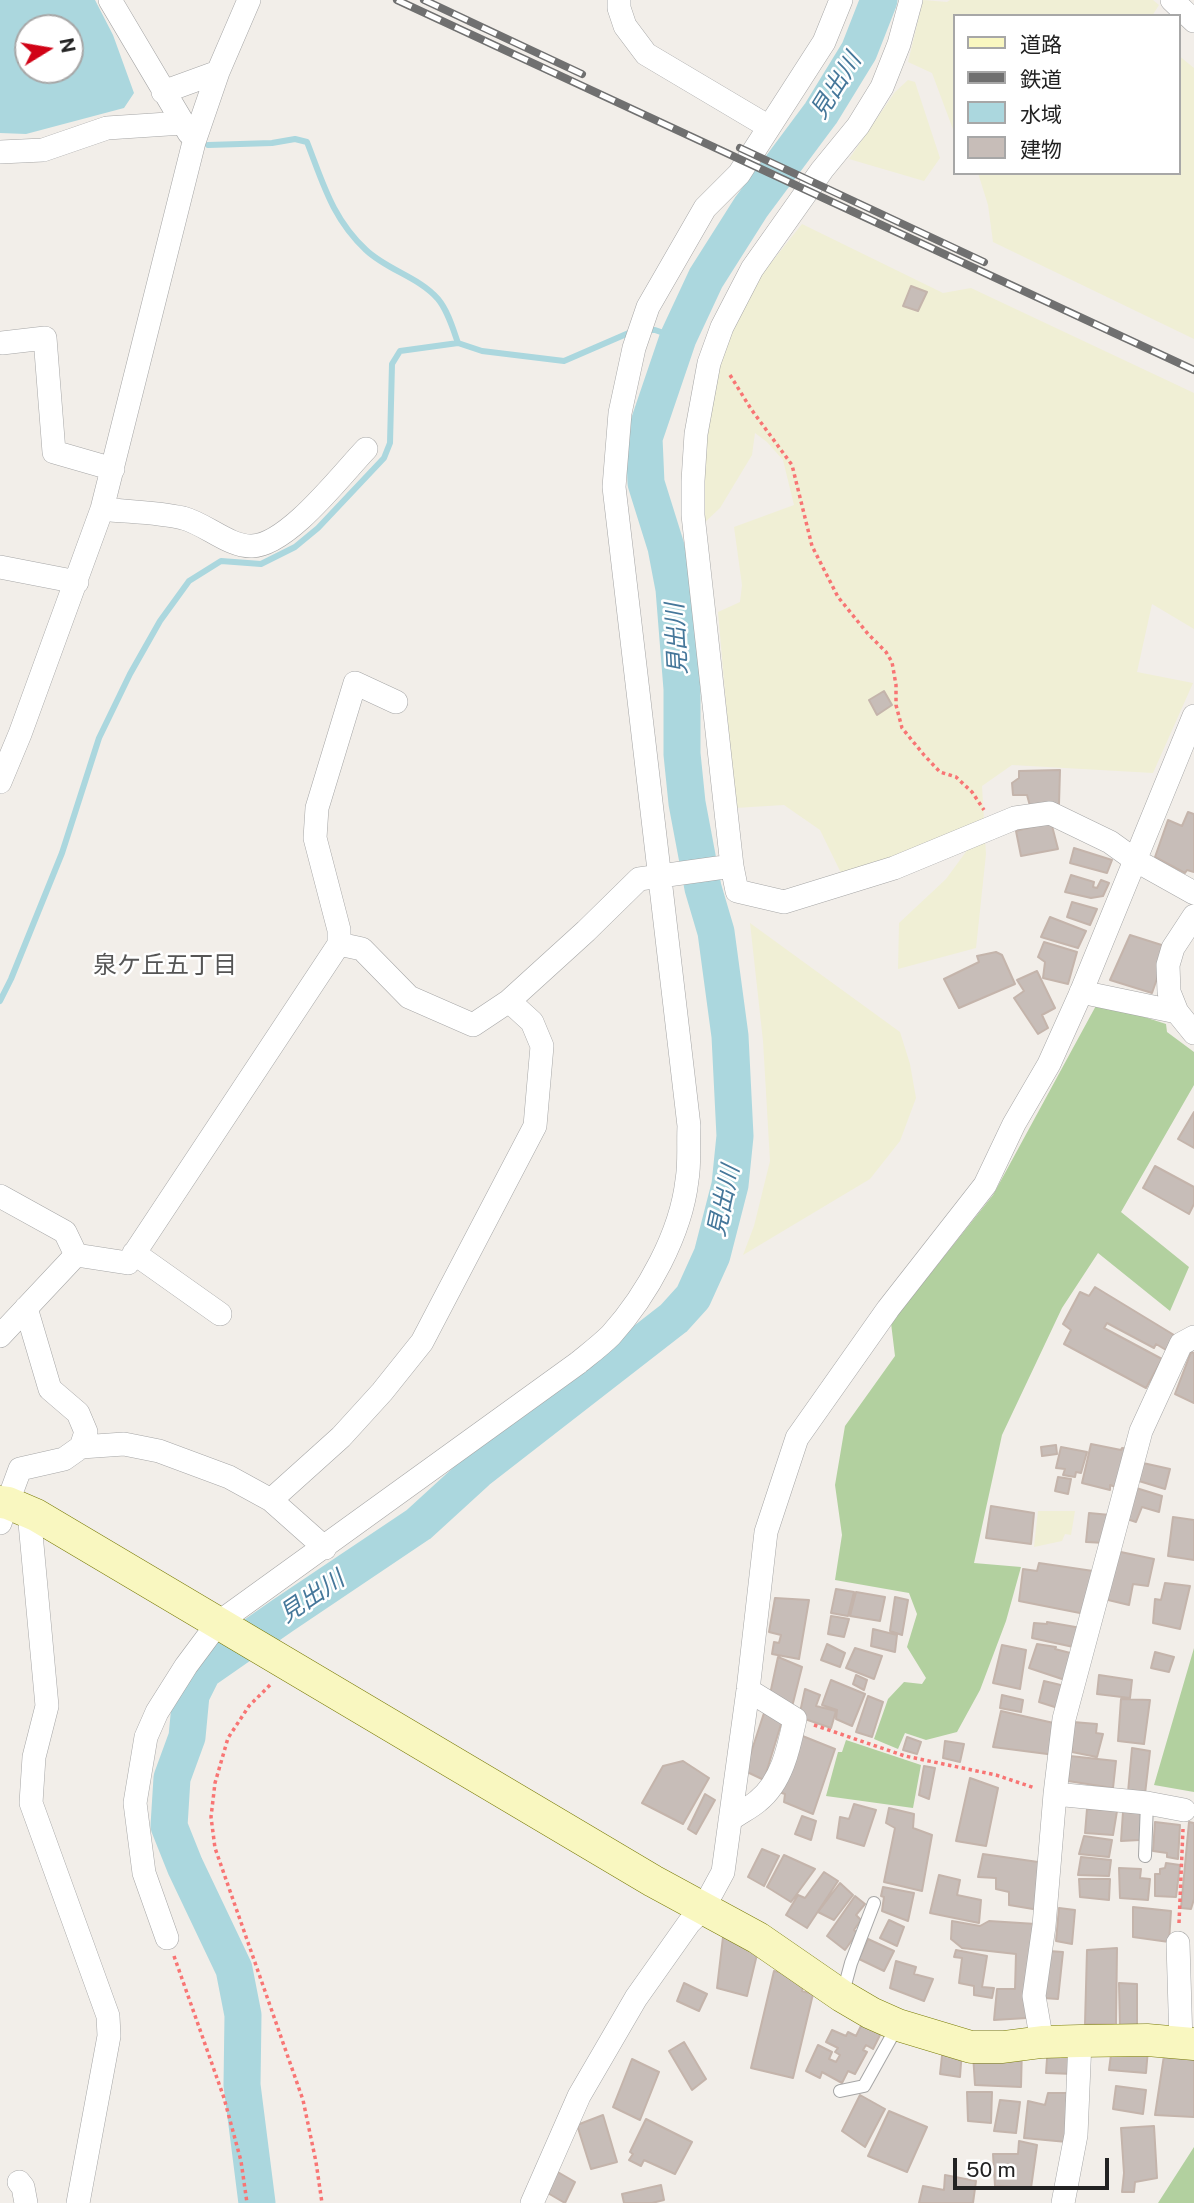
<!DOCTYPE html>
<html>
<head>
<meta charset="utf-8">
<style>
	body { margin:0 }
	#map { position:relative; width:1194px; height:2203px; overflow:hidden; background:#f2eee9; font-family:"Public Sans","Noto Sans JP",sans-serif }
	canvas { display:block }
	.legend { position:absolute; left:953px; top:14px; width:228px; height:161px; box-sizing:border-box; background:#fff; border:2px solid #a7a7a7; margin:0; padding:9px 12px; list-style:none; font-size:21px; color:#222 }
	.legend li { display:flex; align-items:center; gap:14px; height:35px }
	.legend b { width:35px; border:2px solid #a7a7a7 }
	.north { position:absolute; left:14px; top:14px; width:70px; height:70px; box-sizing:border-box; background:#fff; border:2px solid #a7a7a7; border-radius:50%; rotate:79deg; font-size:19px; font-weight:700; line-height:28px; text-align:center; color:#222 }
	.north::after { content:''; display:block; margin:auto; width:24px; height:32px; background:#d10316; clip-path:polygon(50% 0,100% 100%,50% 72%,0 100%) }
	.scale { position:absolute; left:953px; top:2158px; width:156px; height:32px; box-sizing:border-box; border:4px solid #222; border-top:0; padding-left:9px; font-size:21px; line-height:24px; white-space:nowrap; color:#222; -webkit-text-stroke:5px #fff; paint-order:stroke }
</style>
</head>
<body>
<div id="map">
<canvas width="1194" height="2203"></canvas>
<ul class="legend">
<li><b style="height:9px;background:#f9f7c0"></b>道路</li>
<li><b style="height:9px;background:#707070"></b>鉄道</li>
<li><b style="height:19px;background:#abd7de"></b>水域</li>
<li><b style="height:19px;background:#c7bdb8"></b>建物</li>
</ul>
<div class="north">N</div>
<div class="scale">50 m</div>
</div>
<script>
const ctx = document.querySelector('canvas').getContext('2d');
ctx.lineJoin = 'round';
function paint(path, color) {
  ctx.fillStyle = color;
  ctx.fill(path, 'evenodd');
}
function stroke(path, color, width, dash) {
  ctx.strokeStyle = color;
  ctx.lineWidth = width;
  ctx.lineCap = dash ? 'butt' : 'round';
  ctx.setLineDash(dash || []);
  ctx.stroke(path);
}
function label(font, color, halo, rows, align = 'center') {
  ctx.font = font + ' "Public Sans","Noto Sans JP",sans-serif';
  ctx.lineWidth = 5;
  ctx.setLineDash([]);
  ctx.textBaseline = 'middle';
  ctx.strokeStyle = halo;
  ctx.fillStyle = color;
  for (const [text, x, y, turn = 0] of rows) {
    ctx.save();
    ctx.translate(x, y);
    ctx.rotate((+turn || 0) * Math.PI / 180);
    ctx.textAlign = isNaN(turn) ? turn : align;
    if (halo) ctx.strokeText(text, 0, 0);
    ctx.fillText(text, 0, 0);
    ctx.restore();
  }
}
paint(new Path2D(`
	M923,0L947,2L950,0H1153L1159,5L1152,16H954V132L932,73L908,62Z
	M1178,55L1194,68V339L993,242L988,205L978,173H1178Z
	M908,80L915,82L940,158L924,181L849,159L895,92Z
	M802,224L943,293L971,288L1194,393V629L1152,604L1137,672L1193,683L1153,773L1012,765L982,786L986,854L976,948L898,969L899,923L946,879L968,849L940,840L842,875L820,830L784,805L735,808L718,612L740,602L742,585L734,527L794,505L783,460L767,442L755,433L752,455L720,508L703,524L704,457L721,352L758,279Z
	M750,923L900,1032L910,1064L916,1098L900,1141L870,1179L743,1255L754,1226L770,1161L763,1041Z
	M1038,1511H1075L1071,1535L1065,1534L1062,1541L1034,1547Z`), '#f0efd5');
paint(new Path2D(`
	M1098,1002L1166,1024L1167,1032L1194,1052V1085L1121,1212L1189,1267L1170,1311L1098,1253L1062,1308L1002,1435L974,1563L1021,1567L1006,1621L980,1690L957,1732L926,1740L905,1733L898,1749L874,1739L888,1699L904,1682L922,1684L926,1678L907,1647L917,1614L909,1593L835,1580L842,1535L835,1485L845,1426L895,1356L891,1323L993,1195Z
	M1194,1648V1792L1154,1785Z
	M846,1740L921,1765L913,1808L826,1796L838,1752H842Z
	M1194,2147V2203H1158Z`), '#b2d09f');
paint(new Path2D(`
	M0,0H95L113,35L134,93L124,108L26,134L0,133ZM28,28H70V70H28Z`), '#abd7de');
stroke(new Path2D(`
	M208,145L272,143L295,139L307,142C323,183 332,218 366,250C387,270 419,277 438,299C448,311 453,329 458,343
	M646,330H655L678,338
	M0,1001L11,979L62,853L99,738L130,674L160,621L189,581L221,561L261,564L295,547L318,528L384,458L390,443L392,364L400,351L458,343L482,351L564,361L631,332`), '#abd7de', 6);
stroke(new Path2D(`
	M257,2203L242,2085L243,2015L234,1969L185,1866L169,1826L172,1778L187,1737L191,1695L203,1671L282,1616L419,1524L477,1471L674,1318L693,1297L712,1255L730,1185L735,1136L730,1036L716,932L703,888L687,803L682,754V689L674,589L666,547L646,483L644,438L678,338L706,278L751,207L821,113L859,51L879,0`), '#abd7de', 37);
const building = new Path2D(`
	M911,286L927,292L918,311L903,306Z
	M884,691L892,705L877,715L869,700Z
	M1060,770L1059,804L1030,806L1027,795H1013L1012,783L1019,778V771Z
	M1188,812L1194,814V872L1187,870L1185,873L1155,857L1168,820L1182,826Z
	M1051,822L1058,849L1021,856L1016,831Z
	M1074,848L1112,860L1107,873L1070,863Z
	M1071,875L1094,882L1093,887L1097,888L1101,880L1109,883L1103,896L1091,898L1065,892Z
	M1072,902L1097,909L1090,925L1067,917Z
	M1050,917L1086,931L1078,948L1041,937Z
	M1130,935L1168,947L1152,993L1110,980Z
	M1044,942L1077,952L1068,984L1043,978L1045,962L1038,957Z
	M996,952L1002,955L1015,984L959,1008L944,979L979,962L977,956Z
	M1037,971L1055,1008L1042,1015L1048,1028L1038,1034L1014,998L1024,991L1017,980Z
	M1194,1112V1148L1178,1139Z
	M1155,1166L1194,1187V1204L1189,1214L1143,1188Z
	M1095,1287L1174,1335L1166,1350L1156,1344L1154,1348L1107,1323L1104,1328L1162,1359L1146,1388L1064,1344L1071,1330L1063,1324L1080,1292L1089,1296Z
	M1191,1352L1194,1353V1403L1175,1394Z
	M1091,1444L1121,1450L1122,1448L1131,1449L1116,1487L1110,1485V1490L1082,1483Z
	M1056,1445L1057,1454L1042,1456L1041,1447Z
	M1061,1447L1087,1452L1081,1473L1076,1472L1075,1477L1063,1475L1065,1469L1056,1468Z
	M1143,1463L1170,1469L1165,1489L1139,1481Z
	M1058,1477L1071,1479L1068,1494L1055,1491Z
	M1133,1487L1162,1496L1159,1512L1142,1507L1136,1522L1124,1518Z
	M991,1506L1034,1513L1031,1544L986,1538Z
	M1089,1513L1110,1515L1106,1543L1086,1542Z
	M1173,1517L1194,1520V1560L1168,1556Z
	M1116,1551L1154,1559L1148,1586L1133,1584L1129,1605L1104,1599Z
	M1039,1563L1093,1571L1085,1614L1019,1601L1023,1569L1037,1571Z
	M1165,1583L1190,1586L1180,1629L1153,1623L1155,1599L1161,1600Z
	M836,1589L854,1592L848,1616L831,1613Z
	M856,1592L885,1597L880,1621L850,1616Z
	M895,1597L908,1600L902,1635L890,1631Z
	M775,1598L809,1600L799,1659L772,1654L774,1642L779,1643L781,1635L769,1632Z
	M831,1616L849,1619L844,1637L828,1634Z
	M1047,1622L1081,1628L1078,1648L1032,1638L1034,1623L1047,1624Z
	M873,1629L897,1635L895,1652L871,1646Z
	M827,1644L845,1653L840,1667L821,1660Z
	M1037,1644L1056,1647L1055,1649L1074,1654L1068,1681L1029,1668Z
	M1002,1645L1026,1650L1020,1689L993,1683Z
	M855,1648L882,1656L874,1679L846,1668Z
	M1155,1652L1174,1657L1169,1672L1151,1668Z
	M778,1657L802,1667L791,1711L769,1699Z
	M856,1675L867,1680L864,1690L853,1684Z
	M1099,1675L1132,1680L1130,1698L1097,1694Z
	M831,1680L865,1694L852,1726L836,1719L837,1710L822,1705Z
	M1044,1681L1065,1686L1061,1709L1039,1702Z
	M805,1689L820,1695L816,1706L836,1711L831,1728L799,1717Z
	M1002,1695L1023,1700L1021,1712L1000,1708Z
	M868,1696L883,1702L872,1737L856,1732Z
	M1121,1699L1150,1700L1144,1744L1118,1741Z
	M1001,1711L1058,1724L1055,1755L993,1747Z
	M764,1713L782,1721L764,1780L745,1771Z
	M1073,1722L1097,1724L1096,1733L1103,1734L1097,1757L1072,1752Z
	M800,1735L835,1749L813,1814L784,1802L785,1794L779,1792Z
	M907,1737L921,1742L917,1754L903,1750Z
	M945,1741L964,1744L960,1762L943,1758Z
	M1132,1748L1150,1751L1145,1794L1128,1792Z
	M1070,1756L1116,1761L1113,1788L1068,1781Z
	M683,1761L709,1778L683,1824L642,1803L663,1766Z
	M924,1766L935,1768L929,1799L919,1795Z
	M970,1778L998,1788L986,1846L956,1841Z
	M705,1794L715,1800L696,1834L688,1829Z
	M854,1804L876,1810L864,1846L837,1838L840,1817L849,1819Z
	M889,1808L914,1814L913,1828L932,1835L922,1891L884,1882L895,1828L886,1823Z
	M1087,1809L1117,1811L1113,1835L1085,1833Z
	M1123,1812L1142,1813L1140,1840L1121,1841Z
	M802,1816L816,1821L811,1840L795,1834Z
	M1155,1822L1180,1825L1178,1859L1167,1857V1853L1153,1851Z
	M1189,1822L1194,1823V1899L1191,1909L1181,1908Z
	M1084,1836L1112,1840L1109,1857L1079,1854Z
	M762,1849L779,1856L764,1886L748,1877Z
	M983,1854L1045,1863L1039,1910L1009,1905V1892L996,1889V1878L978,1877Z
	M784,1855L815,1869L791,1902L767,1887Z
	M1081,1857L1111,1860L1109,1876L1078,1875Z
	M1166,1863L1180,1865L1176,1897L1155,1896V1874H1160V1869L1165,1868Z
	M1119,1868L1141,1869L1140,1878L1150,1879L1148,1900L1120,1898Z
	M824,1872L838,1881L807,1928L786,1915L798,1895L805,1898Z
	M939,1875L960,1880L957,1895L981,1900L979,1923L930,1913Z
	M1079,1879H1110L1109,1900L1080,1897Z
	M840,1883L853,1895L834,1920L818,1912Z
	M883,1887L914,1893L908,1921L882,1911L884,1897L881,1896Z
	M855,1896L865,1904L856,1915L861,1920L854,1930L857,1933L845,1950L827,1936Z
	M1133,1907L1171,1911L1169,1942L1133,1937Z
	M1059,1908L1075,1910L1072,1944L1056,1941Z
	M889,1920L904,1927L897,1946L880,1938Z
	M952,1921L980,1926L989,1921L1036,1924L1027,2018L994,2020L997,1989H1015L1016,1954L962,1948L951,1939Z
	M723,1937L759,1946L747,1996L717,1988Z
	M868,1939L894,1951L884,1971L859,1959Z
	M1117,1948L1116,2024H1085L1087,1950Z
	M956,1950L987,1956L982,1987L994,1988L992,1998L974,1995V1986L959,1983L962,1958L954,1957Z
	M1049,1951L1063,1952L1058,1999L1043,1998Z
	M896,1961L916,1967L914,1974L933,1979L924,2001L890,1988Z
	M774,1971L805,1978L802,1991L813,1994L793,2078L751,2068Z
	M684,1983L707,1994L699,2011L677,2001Z
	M1119,1983L1137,1984V2027H1120Z
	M862,2024L881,2033L873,2049L866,2045L863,2050L867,2052L855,2074L848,2071L842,2083L822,2072L820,2078L806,2071L818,2045L832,2052L829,2059L836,2062L840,2055L835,2052L838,2048L826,2042L832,2030L846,2036L848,2032L856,2036Z
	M684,2042L706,2079L692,2090L669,2051Z
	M1048,2045L1077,2047L1075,2074L1046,2073Z
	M943,2047L962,2049L960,2077L940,2074Z
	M1022,2047L1021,2087L975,2085L973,2054Z
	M1112,2047L1148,2049L1146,2073L1109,2070Z
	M1165,2049L1194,2052V2117L1155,2115Z
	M632,2059L659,2072L640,2120L613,2107Z
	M1116,2086L1146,2090L1143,2114L1113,2109Z
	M967,2092H992L991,2123L968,2121Z
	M1048,2093H1072L1067,2142L1024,2138L1028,2101L1045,2105Z
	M860,2095L885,2109L865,2147L842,2131Z
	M1000,2100L1020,2102L1016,2133L994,2131Z
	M889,2111L927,2127L907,2172L868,2156Z
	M603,2115L617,2162L591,2169L577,2125Z
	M646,2119L692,2142L675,2174L644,2160L641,2166L629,2160L633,2154L630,2152Z
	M1154,2126L1157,2178L1135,2182L1134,2192H1122L1124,2173L1121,2128Z
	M1019,2141L1037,2145L1031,2188L995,2186L993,2154H1018Z
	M556,2171L575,2182L565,2203L546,2192Z
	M945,2175L976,2181L973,2203H919L923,2186L944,2190Z
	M661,2185L664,2200L652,2203H624L622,2194Z`);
paint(building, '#c7bdb8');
stroke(building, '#c4b4ab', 2);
const lane = new Path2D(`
	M1145,1856L1147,1803
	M842,1996L851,1963L874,1903
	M840,2091L864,2086L898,2025`);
const street = new Path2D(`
	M110,0L189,133
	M619,0V8L625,26L646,54L769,127
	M911,0L899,44L882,87L858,126L822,170L752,269L722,327L709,363L696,434L693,481V515L732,866L737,891L784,902L894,868L1015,818L1050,813L1110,842L1135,860L1194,893
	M1172,0L1194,21
	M163,92L218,72
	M0,152L43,150L107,128L183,123
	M2,343L45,338L54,452L113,469
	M102,509C128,512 157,512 183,518C206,524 229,547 252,546C288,545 341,475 366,449
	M0,567L77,582
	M0,782L20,734L102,509L194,142L218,72L249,0
	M1194,916L1173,948L1168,965L1169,992L1177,1012L1194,1033
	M339,944L362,949L409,997L473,1025L509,1001L586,931L639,879L732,866
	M1081,992L1177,1012
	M0,1196L65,1232L76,1255L128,1263L339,944V930L315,838L317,808L355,683L396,702
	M134,1253L220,1314
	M0,1336L76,1255
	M81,1447L124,1444L159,1451L229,1477L271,1500L325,1548
	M271,1500L341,1437L382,1392L422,1342L535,1126L542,1046L532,1022L509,1001
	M29,1512L47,1706L34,1757L31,1803L108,2016L109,2036L78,2203
	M0,1523L20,1469L64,1459L81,1447L86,1432L78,1413L50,1389L26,1308
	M1055,1794L1147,1803L1184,1810
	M730,1820C739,1813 750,1808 758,1801C782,1782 789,1747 795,1719L748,1690
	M167,1938L144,1873L135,1803L146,1737L157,1712L186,1666L218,1623L578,1363C589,1354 601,1345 611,1335C647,1295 681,1234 687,1180C690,1163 688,1144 689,1126L614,487L620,413L634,348L648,307L705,208L739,174L824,42L841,0
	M1178,1943L1181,2043
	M1042,2042L1034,1996L1044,1926L1055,1794L1064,1719L1141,1431L1181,1344L1194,1337
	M19,2182L23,2187L26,2203
	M532,2203L579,2096L636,1998L689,1923L703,1909L723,1872L748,1690L766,1532L797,1438L888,1309L985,1185L1014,1124L1049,1064L1080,995L1194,716
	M1063,2203L1076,2135L1080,2041`);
const secondary = new Path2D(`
	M0,1502L8,1503L36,1515L653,1881L758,1938L842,1996L871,2013L898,2025L971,2047H1003L1042,2042L1080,2041L1147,2040L1194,2044`);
stroke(lane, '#a6a6a6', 14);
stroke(street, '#a6a6a6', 24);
stroke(secondary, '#797b07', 33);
stroke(new Path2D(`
	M730,375L751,409L792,465L812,546L838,597L868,634L886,652L892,662L896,685V705L902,728L924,755L940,772L956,777L972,792L984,810
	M270,1685L249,1706L228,1738L215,1783L211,1817L215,1848L303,2100L316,2162L322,2203
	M814,1725L905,1756L996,1775L1035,1788
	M1179,1923L1183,1829
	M174,1956L224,2098L241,2161L247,2203`), '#f87574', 3.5, [3.5, 3.5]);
stroke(lane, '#fff', 12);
stroke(street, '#fff', 23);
stroke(secondary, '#f9f7c0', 32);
const rail = new Path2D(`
	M397,0L1194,370
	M424,0L582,74
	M740,148L984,262`);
stroke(rail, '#707070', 8);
stroke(rail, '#fff', 5, [16]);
label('italic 24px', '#45779a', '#fff', [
	["見出川",836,86,-58],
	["見出川",677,639,-93],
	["見出川",724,1201,-78],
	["見出川",312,1597,-34]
]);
label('24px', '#555', '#fff', [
	["泉ケ丘五丁目",165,966]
]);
</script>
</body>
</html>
